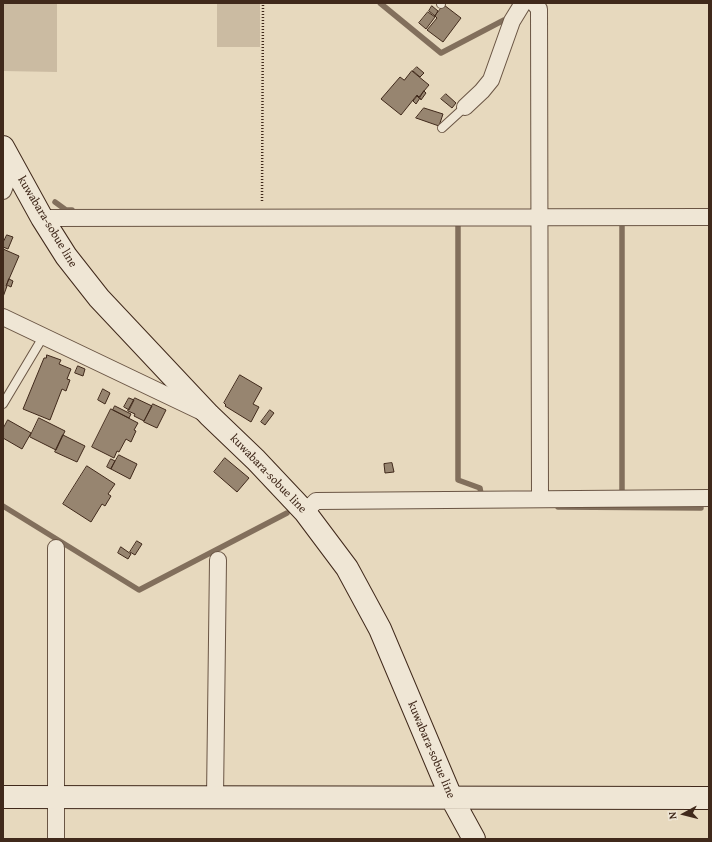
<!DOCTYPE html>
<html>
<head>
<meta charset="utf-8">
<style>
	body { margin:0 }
	#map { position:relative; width:712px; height:842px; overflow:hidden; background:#e7d9be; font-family:"Gentium Book Plus",serif }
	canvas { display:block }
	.frame { position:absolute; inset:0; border:4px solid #40291b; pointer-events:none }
	.north { position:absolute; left:664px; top:794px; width:40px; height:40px; -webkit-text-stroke:3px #efe6d5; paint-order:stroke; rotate:263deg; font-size:11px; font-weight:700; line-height:16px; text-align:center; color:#40291b }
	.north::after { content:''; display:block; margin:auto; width:14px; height:18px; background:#40291b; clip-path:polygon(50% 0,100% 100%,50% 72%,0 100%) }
</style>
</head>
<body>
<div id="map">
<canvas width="712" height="842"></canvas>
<div class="frame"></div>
<div class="north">N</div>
</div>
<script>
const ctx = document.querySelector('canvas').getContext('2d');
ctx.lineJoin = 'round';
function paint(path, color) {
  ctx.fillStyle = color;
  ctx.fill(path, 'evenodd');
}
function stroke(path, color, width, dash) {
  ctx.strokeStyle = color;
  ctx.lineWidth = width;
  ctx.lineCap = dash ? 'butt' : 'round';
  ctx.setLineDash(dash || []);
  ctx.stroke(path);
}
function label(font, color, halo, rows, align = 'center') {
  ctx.font = font + ' "Gentium Book Plus",serif';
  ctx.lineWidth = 4;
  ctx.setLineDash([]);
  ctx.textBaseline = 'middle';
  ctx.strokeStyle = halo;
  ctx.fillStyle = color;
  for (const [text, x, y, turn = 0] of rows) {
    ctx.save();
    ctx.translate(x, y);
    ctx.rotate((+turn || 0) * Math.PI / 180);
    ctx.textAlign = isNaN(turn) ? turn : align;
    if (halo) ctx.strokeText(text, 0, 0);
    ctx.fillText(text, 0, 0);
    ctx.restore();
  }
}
paint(new Path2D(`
	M3,3H57V72L3,71Z
	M217,3H260V47H217Z`), '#cbbba2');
stroke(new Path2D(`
	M380,3L441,53L504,20
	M55,202L66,210H72
	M458,224V480L480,488L481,494
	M622,225V493
	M3,506L139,590L287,513
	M558,507L701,508`), '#826f5c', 5.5);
const building = new Path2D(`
	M444,5L461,18L443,42L427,30L437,18L435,16Z
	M432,6L438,11L435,16L429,11Z
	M428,12L435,17L426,29L419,23Z
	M417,67L424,73L420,77L413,71Z
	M412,71L429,85L419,97L417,95L401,115L381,99L400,77L404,80Z
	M424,91L426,93L421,100L420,98L416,104L413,101L417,96L419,98Z
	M446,94L456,103L452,108L441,99Z
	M424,108L443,114L439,126L416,118Z
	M7,235L13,237L8,249L3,247V243Z
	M3,249L19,256L6,286H7L3,297Z
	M9,279L13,281L11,287L7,285Z
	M47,355L61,360L59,364L71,369L67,379L70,380L66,391L62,389L50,420L23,409L44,358H46Z
	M78,366L85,369L83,376L75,373Z
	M240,375L262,388L253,404L259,407L251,422L225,406L226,405L224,403Z
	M103,389L110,393L105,404L98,400Z
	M129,398L134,400L129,410L124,407Z
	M135,398L152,406L144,421L134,416L135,414L128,411Z
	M153,404L166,410L157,428L144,422Z
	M115,406L131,414L129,418L113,410Z
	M111,409L138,423L134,430L136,431L131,442L126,439L119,452L117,451L114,458L92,447Z
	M270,410L274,413L265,425L261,422Z
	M39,418L65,431L56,450L30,437Z
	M8,420L31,433L22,449L3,438V429Z
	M63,435L85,446L77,462L55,452Z
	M119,455L137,464L130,479L111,469Z
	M225,458L249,478L237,492L214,472Z
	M111,459L115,461L111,469L107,467Z
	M392,463L394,472L385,473L384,464Z
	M87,466L115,484L108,494L111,496L105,506L102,504L91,522L63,504Z
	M137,541L142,544L135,555L130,552Z
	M121,547L131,554L128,559L118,553Z`);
paint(building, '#978570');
stroke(building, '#40291b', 1);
const lane = new Path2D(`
	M441,4V3
	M442,128L465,107
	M3,404L43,337`);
const street = new Path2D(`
	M534,3L539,9L540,499
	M465,107L482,91L491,80L512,21L523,3
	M3,191L13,165
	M42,218L709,217
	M3,317L202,412
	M305,512L316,501L709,498
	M215,797L218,560
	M56,839V548`);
const secondary = new Path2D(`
	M3,147L42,218L66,256L99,298L209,415L256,460L305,512L347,568L380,629L451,797L474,839
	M3,797L709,798`);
stroke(lane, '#6a5544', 10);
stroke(street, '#6a5544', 18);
stroke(secondary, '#40291b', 24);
stroke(new Path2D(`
	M262,201L263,3`), '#40291b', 2.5, [1, 2]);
stroke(lane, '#efe6d5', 8);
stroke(street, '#efe6d5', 16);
stroke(secondary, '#efe6d5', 22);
label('12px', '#40291b', '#efe6d5', [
	["kuwabara-sobue line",47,222,59],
	["kuwabara-sobue line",268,474,46],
	["kuwabara-sobue line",431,750,67]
]);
</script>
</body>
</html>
